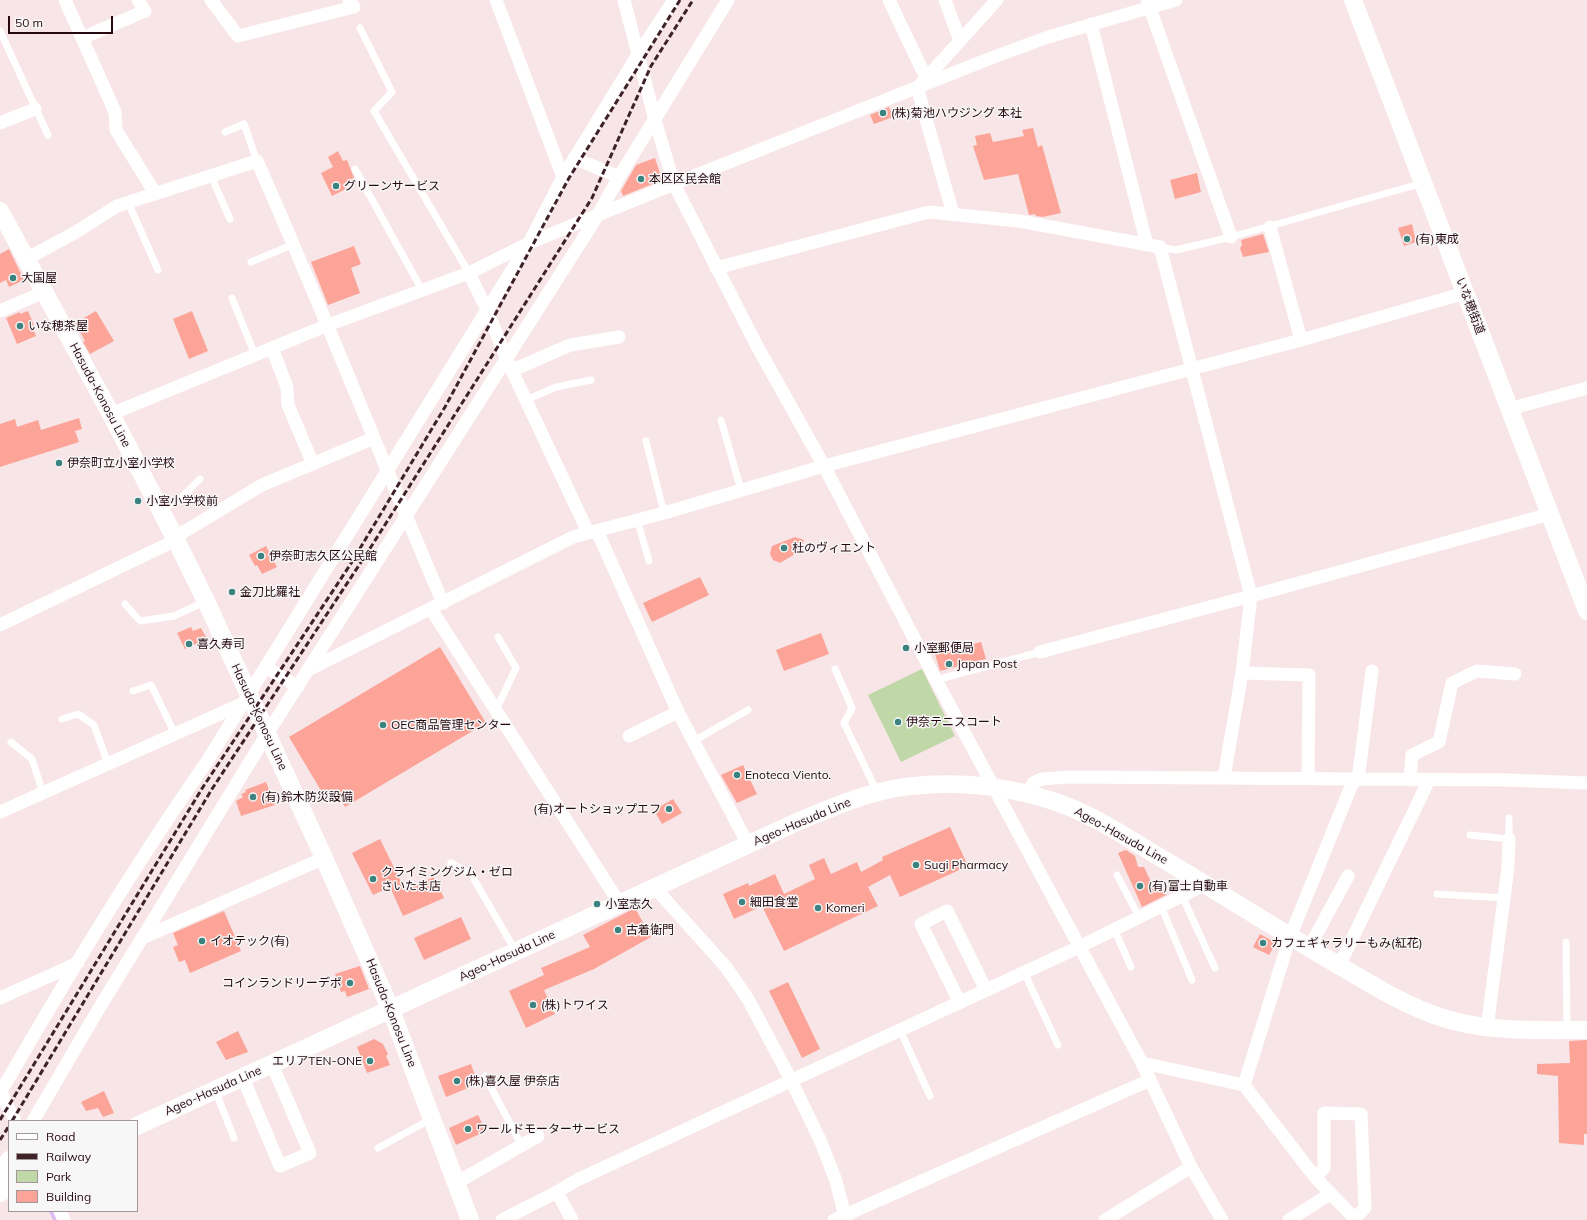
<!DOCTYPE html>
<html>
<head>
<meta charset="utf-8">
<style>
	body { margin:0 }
	#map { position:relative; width:1587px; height:1220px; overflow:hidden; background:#f8e5e7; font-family:Mulish,sans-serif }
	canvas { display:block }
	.legend { position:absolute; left:8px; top:1120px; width:130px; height:92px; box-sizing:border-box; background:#f7f7f7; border:1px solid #a3979a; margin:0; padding:5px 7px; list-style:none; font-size:12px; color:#26080f }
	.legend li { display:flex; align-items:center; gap:8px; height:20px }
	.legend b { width:20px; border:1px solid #a3979a }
	.scale { position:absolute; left:8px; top:16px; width:105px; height:18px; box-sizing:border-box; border:2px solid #26080f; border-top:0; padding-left:5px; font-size:12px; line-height:14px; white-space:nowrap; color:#26080f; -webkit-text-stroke:3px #f7f7f7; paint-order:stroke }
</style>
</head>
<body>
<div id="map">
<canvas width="1587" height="1220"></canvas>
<ul class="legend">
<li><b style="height:5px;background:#fff"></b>Road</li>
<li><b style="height:5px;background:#3f2229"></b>Railway</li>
<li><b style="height:11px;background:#c0d8a8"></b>Park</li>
<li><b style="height:11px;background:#fba497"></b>Building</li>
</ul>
<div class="scale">50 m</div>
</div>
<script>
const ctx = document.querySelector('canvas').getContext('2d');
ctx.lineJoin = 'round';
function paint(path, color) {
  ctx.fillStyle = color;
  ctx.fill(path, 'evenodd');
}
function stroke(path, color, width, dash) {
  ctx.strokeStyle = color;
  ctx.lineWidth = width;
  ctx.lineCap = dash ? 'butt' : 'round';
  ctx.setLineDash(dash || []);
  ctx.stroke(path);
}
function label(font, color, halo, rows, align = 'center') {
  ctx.font = font + ' Mulish,"Noto Sans JP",sans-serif';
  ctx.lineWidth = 3;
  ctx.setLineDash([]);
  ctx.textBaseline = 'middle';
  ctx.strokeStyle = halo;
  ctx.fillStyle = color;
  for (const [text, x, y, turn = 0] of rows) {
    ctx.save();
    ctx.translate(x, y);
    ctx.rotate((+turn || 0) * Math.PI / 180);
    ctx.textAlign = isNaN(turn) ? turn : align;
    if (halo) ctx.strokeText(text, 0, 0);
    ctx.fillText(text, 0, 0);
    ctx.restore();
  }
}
paint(new Path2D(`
	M922,669L955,736L901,762L868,695Z`), '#c0d8a8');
stroke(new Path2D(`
	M51,1211L55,1220`), '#dcbef5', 4);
paint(new Path2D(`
	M889,107L893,117L874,124L870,115Z
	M1033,128L1038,147L1042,145L1061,213L1043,217L1036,216L1035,214L1029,215L1018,174L984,180L973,146L977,145L975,136L990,133L993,142L1024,136L1022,130Z
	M338,151L343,161L347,160L354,178L343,184L346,189L332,196L321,173L333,167L328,157Z
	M655,158L662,180L623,196L621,191L636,165Z
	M1197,173L1201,192L1175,199L1170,180Z
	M1412,224L1416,242L1404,246L1398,228Z
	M1263,234L1269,252L1243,257L1240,248L1242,245L1241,240Z
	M354,246L361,264L351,268L360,293L328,305L311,262Z
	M9,249L24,280L9,287L6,280L0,283V254Z
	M28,311L34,325L32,326L36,336L17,344L6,318L20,312V314Z
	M96,311L114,341L90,354L83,342L85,341L75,323Z
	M192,311L208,351L189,359L173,319Z
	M79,418L82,429L75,431L79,442L0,467V424L15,419L17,427L38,420L41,430Z
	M795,537L804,540L800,551L780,563L773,560L770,554L772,546Z
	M266,546L277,567L262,574L257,565L255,566L249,555Z
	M700,577L709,595L652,622L643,603Z
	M191,627L193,631L201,628L207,639L185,649L177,633Z
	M821,633L829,654L784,671L776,650Z
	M981,642L986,659L940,671L935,654Z
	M440,647L486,723L345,807L337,793L326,799L289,737Z
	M743,765L757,794L737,803L721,775Z
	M266,782L275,805L241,816L236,801L243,797L241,794L246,792L245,790Z
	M673,799L682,813L662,824L654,810Z
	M950,827L968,866L900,897L890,875L868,887L878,906L784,951L762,906L734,919L723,894L748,883L749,886L775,874L784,894L815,879L809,865L824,858L831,874L857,862L861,872L883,860L882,857Z
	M380,839L405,890L434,877L444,898L403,916L390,887L373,895L352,853Z
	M1126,850L1135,856L1138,867H1144L1153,886L1161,884L1166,895L1142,907L1118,853Z
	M635,908L651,937L594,969L544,990L555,1014L526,1028L509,991L544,975L541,968L590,947L583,935Z
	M224,911L241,951L190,973L185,960L179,962L173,947L178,945L173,933Z
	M461,917L471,939L424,960L414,938Z
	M1260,934L1276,943L1269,955L1253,947Z
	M360,966L369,989L347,997L345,991L341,992L335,974Z
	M788,982L820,1049L802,1058L769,991Z
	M238,1031L248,1052L226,1060L216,1042Z
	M374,1039L383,1044L388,1054L386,1056L390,1065L367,1073L357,1047Z
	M1587,1040V1134H1584V1145L1559,1143L1558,1076L1537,1074V1064L1570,1063L1569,1041Z
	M471,1064L478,1084L446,1097L438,1076Z
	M104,1091L114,1113L103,1117L98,1108L86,1111L81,1102Z
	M478,1115L486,1131L456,1145L449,1128Z`), '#fba497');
stroke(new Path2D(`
	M360,28L392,92L374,111L469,273
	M0,31L48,135
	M225,132L244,124L257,161
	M355,169L422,290
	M211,176L230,219
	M128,202L158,270
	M1160,247L1176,250L1231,237L1423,183
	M251,262L294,244
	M232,298L255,355
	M526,400L556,387L591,380
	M721,420L741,490
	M646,441L664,513
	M161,509L179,500L200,479
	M637,519L649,561
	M125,604L140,621L174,616L206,601
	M835,669L852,708L844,723L877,792
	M936,680L1040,652
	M133,691L151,685L175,734
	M496,710L516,668L498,637
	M62,719L78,714L94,725L108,764
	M11,742L32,759L43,793
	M692,742L748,710
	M1470,835L1509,839V818
	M451,863L471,874L516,952
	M1117,875L1139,917
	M1437,894L1504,898
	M1182,896L1215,968
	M1161,906L1192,980
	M1114,929L1131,967
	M1566,942L1567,1030
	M1024,972L1058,1045
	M900,1030L930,1096
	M485,1076L522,1146
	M215,1090L234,1138
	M378,1148L431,1119`), '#fff', 7);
stroke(new Path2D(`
	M65,0L82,38L145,11L138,0
	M211,0L238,36L354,7L349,0
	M496,0L563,177
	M624,0L655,120L674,184L757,346L824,466L936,680L1142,1063L1191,1167L1222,1220
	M889,0L926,78
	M945,0L960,41
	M1147,0L1231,237
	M1091,24L1147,245
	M82,38L115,112L116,130L155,193
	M920,85L997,0
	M917,87L953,214
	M0,123L35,109
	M574,158L619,177
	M1270,227L1301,340
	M26,259L76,232L117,206L257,161C322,307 380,456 443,603
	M716,268L929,212L1019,221L1160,247L1251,596L1242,673L1224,777
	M469,273L487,310L507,360L588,532
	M0,311L44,292
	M272,348L287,387L288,405L313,464
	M513,370L570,345L619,337
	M1509,409L1587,388
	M111,414L328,325L469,273L529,243L674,184L986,60L1048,37L1176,0
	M597,531L678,712L748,844
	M431,609L620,904
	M0,625L176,540L182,533L262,485L374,438
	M1040,652L1251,596L1550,514
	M266,667L298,687
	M308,670L573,537L664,513L824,466L1301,340L1465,293
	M1242,673L1309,675L1308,778
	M629,736L678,712
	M1358,780L1372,671
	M1410,780L1412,755L1439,742L1452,683L1477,671L1515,674
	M1028,793L1033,783L1042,779L1068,777L1507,780L1587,783
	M0,812L242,704
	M655,888L726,967L748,999L791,1080L821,1142L836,1181L846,1220
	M142,938L324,858
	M1309,948L1348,876
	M1339,966L1429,780
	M0,998L78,963
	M960,1003L921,924L947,911L986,990
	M1487,1028L1508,868L1509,839
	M1142,1063L1244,1085L1290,937L1354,779
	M243,1078L280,1166L310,1153L272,1064
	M1244,1085L1315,1177L1356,1220
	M0,1090L15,1121
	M0,1093C65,981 132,869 206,763L487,310L529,243L563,177L639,53L674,0
	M33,1121L95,1015L267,734L598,215L619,177L728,0
	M1315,1177L1324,1168V1113L1361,1114L1365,1208L1354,1219
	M456,1183L538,1136
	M557,1192L572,1220
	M60,1211L64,1220
	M502,1220L557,1192L577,1180L1079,947L1206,884
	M834,1220L1150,1080
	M1105,1220L1191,1167
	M1289,1220L1330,1194`), '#fff', 13);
stroke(new Path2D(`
	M1353,0L1587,611
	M0,211L111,414L176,540L206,601L324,858L391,1010L470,1220
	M137,1126L799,821C831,808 863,794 897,788C949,780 1003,785 1053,801C1090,813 1123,835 1156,855C1214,889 1270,925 1328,959C1362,979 1397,1001 1434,1015C1484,1033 1535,1030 1587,1030
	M0,1175L9,1160
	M0,1193L9,1188`), '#fff', 18);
stroke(new Path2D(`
	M0,1120L203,787L350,565L445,407L569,178L680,0
	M12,1121L212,789L369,550L592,198L651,66L693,0
	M0,1140L9,1126`), '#3f2229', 3, [6, 3]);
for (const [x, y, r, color] of [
	[883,113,4,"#3c837f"],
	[641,179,4,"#3c837f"],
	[336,186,4,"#3c837f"],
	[1407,239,4,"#3c837f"],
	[13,278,4,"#3c837f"],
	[20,326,4,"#3c837f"],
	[59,463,4,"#3c837f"],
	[138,501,4,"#3c837f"],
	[784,548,4,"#3c837f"],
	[261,556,4,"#3c837f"],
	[232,592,4,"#3c837f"],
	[189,644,4,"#3c837f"],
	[906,648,4,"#3c837f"],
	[949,664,4,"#3c837f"],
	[898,722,4,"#3c837f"],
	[383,725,4,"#3c837f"],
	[737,775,4,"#3c837f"],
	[253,797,4,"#3c837f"],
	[669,809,4,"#3c837f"],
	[916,865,4,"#3c837f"],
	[373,879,4,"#3c837f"],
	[1140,886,4,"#3c837f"],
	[742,902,4,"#3c837f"],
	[597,904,4,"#3c837f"],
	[818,908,4,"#3c837f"],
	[618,930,4,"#3c837f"],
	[202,941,4,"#3c837f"],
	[1263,943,4,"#3c837f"],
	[350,983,4,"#3c837f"],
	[533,1005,4,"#3c837f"],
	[370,1061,4,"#3c837f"],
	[457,1081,4,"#3c837f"],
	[468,1129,4,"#3c837f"]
]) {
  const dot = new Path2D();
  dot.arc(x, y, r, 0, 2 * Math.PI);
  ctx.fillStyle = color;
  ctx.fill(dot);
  stroke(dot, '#f7f7f7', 1.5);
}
label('12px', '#26080f', '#f7f7f7', [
	["(株)菊池ハウジング 本社",891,113],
	["本区区民会館",649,179],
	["グリーンサービス",344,186],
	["(有)東成",1415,239],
	["大国屋",21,278],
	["いな穂茶屋",28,326],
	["伊奈町立小室小学校",67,463],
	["小室小学校前",146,501],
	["杜のヴィエント",792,548],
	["伊奈町志久区公民館",269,556],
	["金刀比羅社",240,592],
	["喜久寿司",197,644],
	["小室郵便局",914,648],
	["Japan Post",957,664],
	["伊奈テニスコート",906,722],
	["OEC商品管理センター",391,725],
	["Enoteca Viento.",745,775],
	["(有)鈴木防災設備",261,797],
	["(有)オートショップエフ",661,809,"right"],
	["Sugi Pharmacy",924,865],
	["クライミングジム・ゼロ",381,872],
	["さいたま店",381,886],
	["(有)富士自動車",1148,886],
	["細田食堂",750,902],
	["小室志久",605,904],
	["Komeri",826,908],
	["古着衛門",626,930],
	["イオテック(有)",210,941],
	["カフェギャラリーもみ(紅花)",1271,943],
	["コインランドリーデポ",342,983,"right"],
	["(株)トワイス",541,1005],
	["エリアTEN-ONE",362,1061,"right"],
	["(株)喜久屋 伊奈店",465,1081],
	["ワールドモーターサービス",476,1129]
], 'left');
label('12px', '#26080f', '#f7f7f7', [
	["いな穂街道",1470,306,69],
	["Hasuda-Konosu Line",100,395,62],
	["Hasuda-Konosu Line",259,717,65],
	["Ageo-Hasuda Line",802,822,-23],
	["Ageo-Hasuda Line",1121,836,29],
	["Ageo-Hasuda Line",507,956,-25],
	["Hasuda-Konosu Line",391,1013,68],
	["Ageo-Hasuda Line",213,1091,-24]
]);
</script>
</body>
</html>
